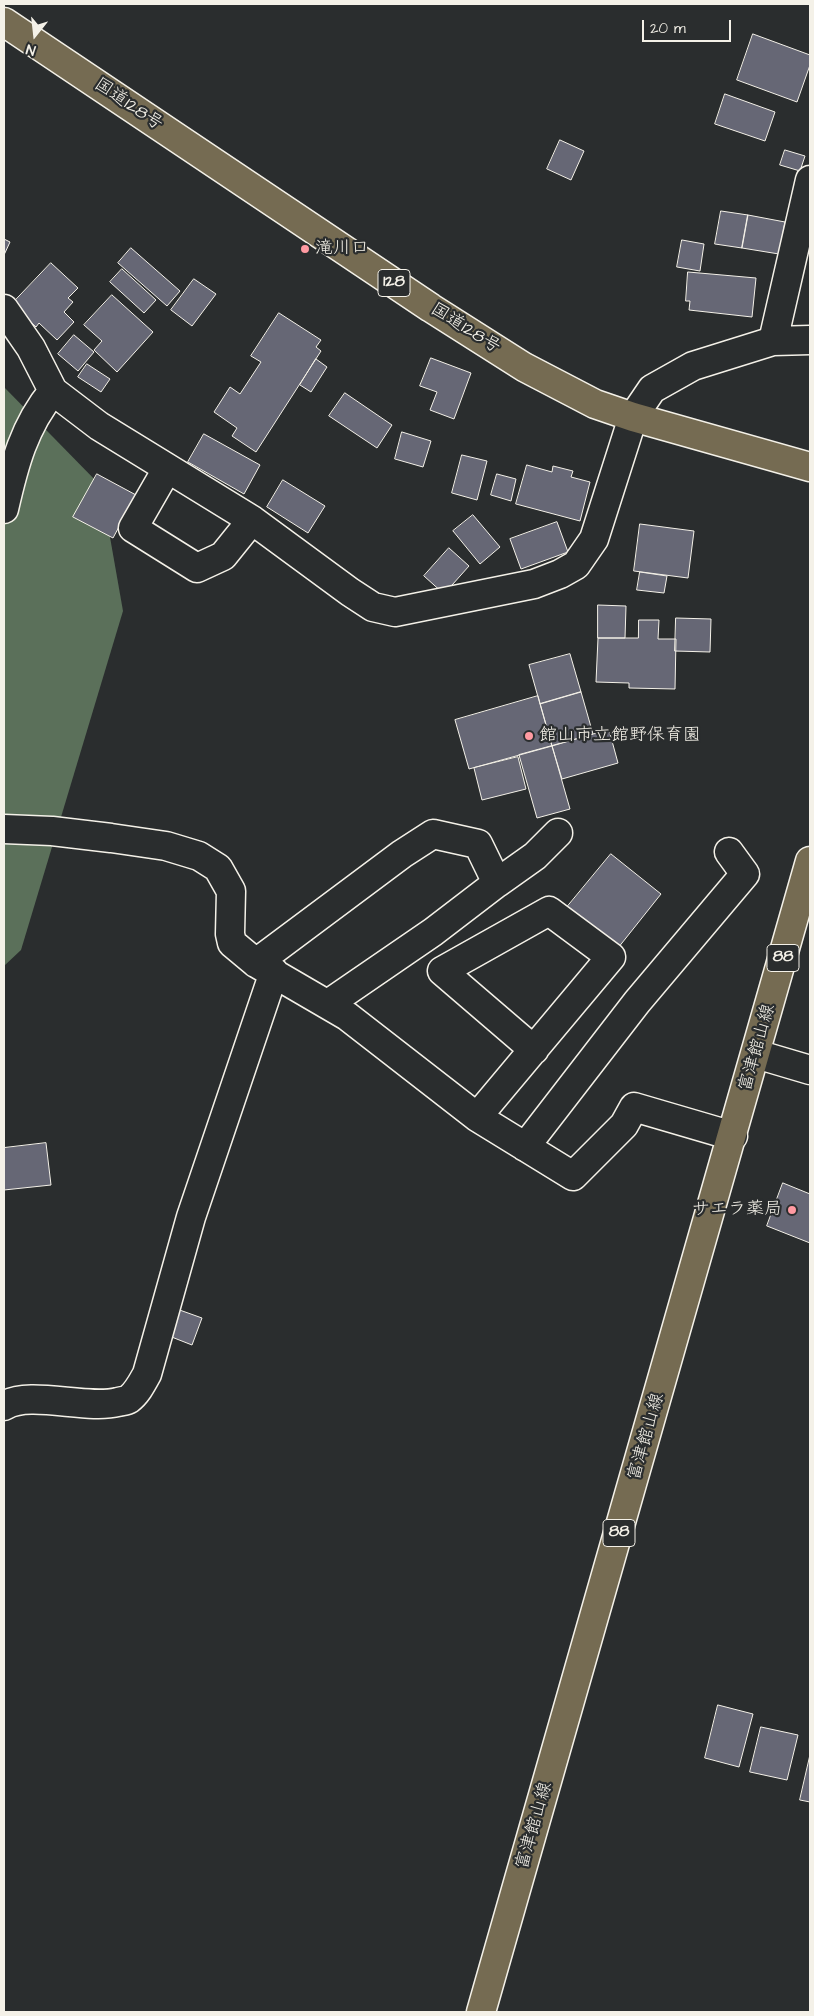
<!DOCTYPE html>
<html>
<head>
<meta charset="utf-8">
<style>
	body { margin:0 }
	#map { position:relative; width:814px; height:2016px; overflow:hidden; background:#2a2d2e; font-family:"Architects Daughter",sans-serif }
	canvas { display:block }
	.frame { position:absolute; inset:0; border:5px solid #f4f1e8; pointer-events:none }
	.north { position:absolute; left:10px; top:10px; width:50px; height:50px; -webkit-text-stroke:4px #2a2d2e; paint-order:stroke; rotate:196deg; font-size:14px; font-weight:700; line-height:20px; text-align:center; color:#f4f1e8 }
	.north::after { content:''; display:block; margin:auto; width:18px; height:22px; background:#f4f1e8; clip-path:polygon(50% 0,100% 100%,50% 72%,0 100%) }
	.scale { position:absolute; left:642px; top:20px; width:89px; height:22px; box-sizing:border-box; border:2px solid #f4f1e8; border-top:0; padding-left:6px; font-size:15px; line-height:18px; white-space:nowrap; color:#f4f1e8; -webkit-text-stroke:4px #2a2d2e; paint-order:stroke }
</style>
</head>
<body>
<div id="map">
<canvas width="814" height="2016"></canvas>
<div class="frame"></div>
<div class="north">N</div>
<div class="scale">20 m</div>
</div>
<script>
const ctx = document.querySelector('canvas').getContext('2d');
ctx.lineJoin = 'round';
function paint(path, color) {
  ctx.fillStyle = color;
  ctx.fill(path, 'evenodd');
}
function stroke(path, color, width, dash) {
  ctx.strokeStyle = color;
  ctx.lineWidth = width;
  ctx.lineCap = dash ? 'butt' : 'round';
  ctx.setLineDash(dash || []);
  ctx.stroke(path);
}
function label(font, color, halo, rows, align = 'center') {
  ctx.font = font + ' "Architects Daughter","Klee One",sans-serif';
  ctx.lineWidth = 4.5;
  ctx.setLineDash([]);
  ctx.textBaseline = 'middle';
  ctx.strokeStyle = halo;
  ctx.fillStyle = color;
  for (const [text, x, y, turn = 0] of rows) {
    ctx.save();
    ctx.translate(x, y);
    ctx.rotate((+turn || 0) * Math.PI / 180);
    ctx.textAlign = isNaN(turn) ? turn : align;
    if (halo) ctx.strokeText(text, 0, 0);
    ctx.fillText(text, 0, 0);
    ctx.restore();
  }
}
paint(new Path2D(`
	M4,387L101,486L123,611L21,950L4,966Z`), '#5b705a');
const building = new Path2D(`
	M753,34L810,55V65L797,102L737,80Z
	M725,94L775,112L765,141L715,124Z
	M560,140L584,151L571,180L547,169Z
	M785,150L805,156L800,171L780,165Z
	M721,211L748,215L742,248L715,244Z
	M748,215L785,222L779,254L742,248Z
	M4,239L10,242L4,255Z
	M682,240L704,244L700,271L677,267Z
	M131,248L180,291L167,306L118,263Z
	M51,263L78,288L68,298L73,302L64,312L74,322L57,340L39,323L36,327L12,304Z
	M122,269L156,300L144,313L110,282Z
	M688,272L756,278L752,317L689,310L690,301H686Z
	M194,279L216,294L192,326L171,310Z
	M112,295L153,332L117,372L94,350L102,341L84,325Z
	M279,313L321,340L316,347L321,351L256,452L232,436L237,428L214,412L230,387L240,394L261,362L251,356Z
	M74,335L94,352L78,371L58,354Z
	M431,358L471,373L454,419L430,410L437,392L420,386Z
	M316,359L327,367L311,392L300,385Z
	M87,364L110,379L101,392L78,377Z
	M345,393L392,425L377,448L329,416Z
	M402,432L431,441L423,467L395,459Z
	M204,434L260,465L244,494L188,462Z
	M462,455L487,461L477,500L452,493Z
	M527,465L552,472L553,466L573,471L571,477L590,482L580,521L516,504Z
	M97,474L136,495L113,538L73,517Z
	M497,474L516,479L511,501L491,495Z
	M283,480L325,506L308,533L267,507Z
	M473,515L500,547L480,564L453,531Z
	M557,522L568,552L521,569L510,539Z
	M640,524L694,531L688,578L634,571Z
	M449,548L469,566L444,594L424,576Z
	M640,572L667,576L664,593L637,590Z
	M598,605L626,606L625,638H598Z
	M676,618L711,619L710,652L675,651Z
	M639,620H659L658,639H676L675,689L629,688V683L596,682L598,638H638Z
	M570,654L581,692L540,704L529,665Z
	M581,692L593,734L552,746L540,704Z
	M538,696L552,746L469,769L455,720Z
	M609,730L618,763L562,779L552,746Z
	M552,746L570,809L537,818L519,755Z
	M518,757L526,789L482,800L474,768Z
	M611,854L661,894L614,953L563,912Z
	M46,1143L51,1185L4,1190V1148Z
	M783,1183L810,1194V1243L767,1226Z
	M174,1308L202,1318L192,1345L164,1334Z
	M718,1705L753,1714L739,1767L705,1758Z
	M761,1727L798,1735L787,1780L750,1772Z
	M810,1755V1802L800,1800Z`);
paint(building, '#666775');
stroke(building, '#f4f1e8', 1);
const minor = new Path2D(`
	M4,309L31,348L53,391L99,426L252,520L350,592L373,607L395,612L534,584L560,574L576,565L594,539L633,417L652,389L693,366L773,341L810,340
	M773,341L810,180
	M167,469L133,528L197,568L223,556L252,520
	M4,509C14,465 24,426 53,391
	M4,829L52,831L111,838L166,846L199,856L218,868L231,891L230,934L232,943L256,963L347,1016L477,1117L573,1176L624,1125L634,1107L733,1136
	M497,883L535,856L558,833
	M256,963L402,854L433,834L478,844L497,883L433,932L328,1004
	M756,1054L810,1070
	M477,1117L611,957L549,911L442,971L534,1050
	M525,1147L637,1002L745,874L729,852
	M4,1406C29,1390 86,1410 118,1402C121,1401 126,1401 129,1399C137,1393 142,1383 147,1374L191,1217L274,972`);
const major = new Path2D(`
	M481,2012L810,861`);
const highway = new Path2D(`
	M4,22L431,308L524,367L595,404L633,417L810,467`);
stroke(minor, '#f4f1e8', 31);
stroke(major, '#f4f1e8', 31);
stroke(highway, '#f4f1e8', 31);
stroke(minor, '#2a2d2e', 28);
stroke(major, '#756b52', 28);
stroke(highway, '#756b52', 28);
for (const [x, y, r, color] of [
	[305,249,5,"#ff9aa2"],
	[529,736,5,"#ff9aa2"],
	[792,1210,5,"#ff9aa2"]
]) {
  const dot = new Path2D();
  dot.arc(x, y, r, 0, 2 * Math.PI);
  ctx.fillStyle = color;
  ctx.fill(dot);
  stroke(dot, '#2a2d2e', 2);
}
for (const [x, y, w] of [
	[394,283,32],
	[783,958,32],
	[619,1533,32]
]) {
  const box = new Path2D();
  box.roundRect(x - w / 2, y - 13.5, w, 27, 4);
  ctx.fillStyle = '#2a2d2e';
  ctx.fill(box);
  stroke(box, '#f4f1e8', 1);
}
label('bold 16px', '#f4f1e8', null, [
	["128",394,283],
	["88",783,958],
	["88",619,1533]
]);
label('18px', '#f4f1e8', '#2a2d2e', [
	["国道128号",128,105,34],
	["国道128号",465,329,32],
	["富津館山線",758,1048,-74],
	["富津館山線",647,1437,-74],
	["富津館山線",535,1826,-74]
]);
label('18px', '#f4f1e8', '#2a2d2e', [
	["滝川口",315,249],
	["館山市立館野保育園",539,736],
	["サエラ薬局",782,1210,"right"]
], 'left');
</script>
</body>
</html>
